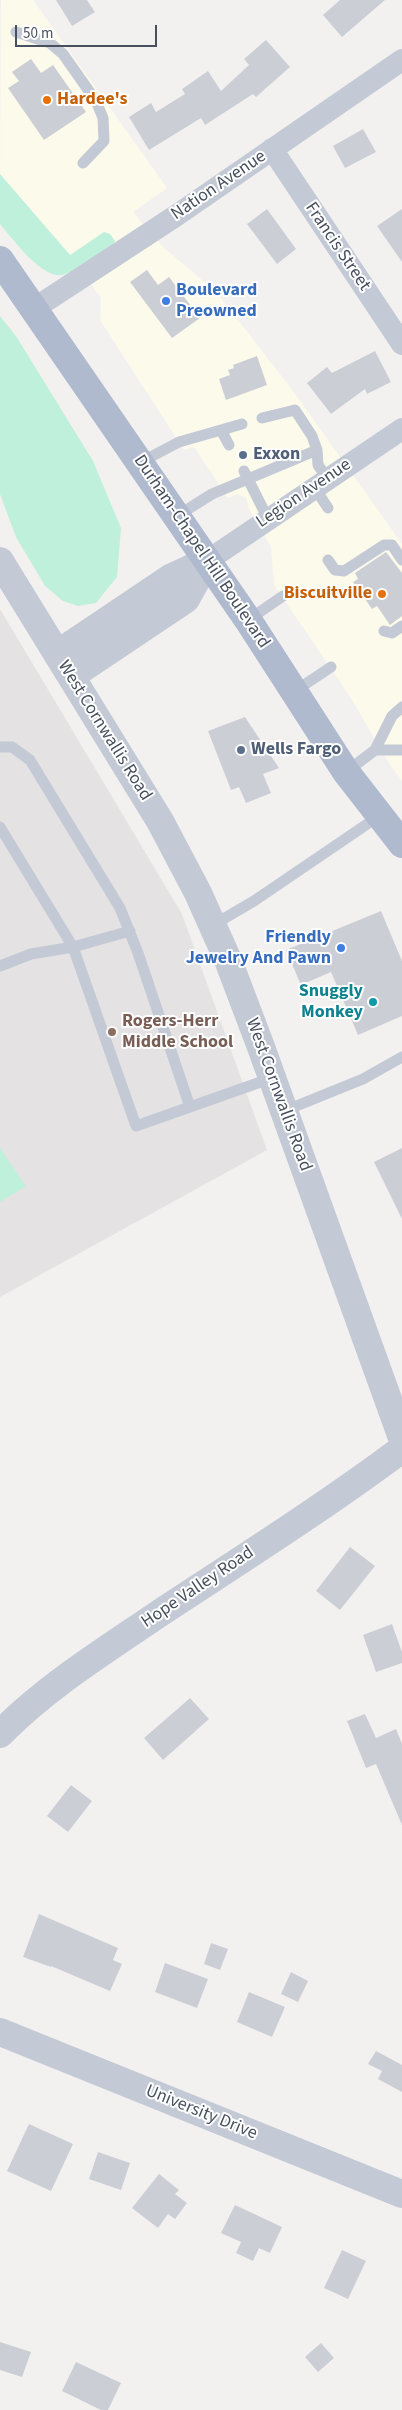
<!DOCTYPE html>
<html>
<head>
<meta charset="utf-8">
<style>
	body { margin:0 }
	#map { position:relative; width:402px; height:2410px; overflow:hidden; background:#f3f1f0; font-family:"Source Sans 3",sans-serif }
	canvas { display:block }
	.scale { position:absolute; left:15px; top:25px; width:142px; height:22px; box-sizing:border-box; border:2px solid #48505e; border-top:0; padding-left:6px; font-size:15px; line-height:18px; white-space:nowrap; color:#48505e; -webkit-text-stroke:4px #fff; paint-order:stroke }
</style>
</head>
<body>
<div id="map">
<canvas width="402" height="2410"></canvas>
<div class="scale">50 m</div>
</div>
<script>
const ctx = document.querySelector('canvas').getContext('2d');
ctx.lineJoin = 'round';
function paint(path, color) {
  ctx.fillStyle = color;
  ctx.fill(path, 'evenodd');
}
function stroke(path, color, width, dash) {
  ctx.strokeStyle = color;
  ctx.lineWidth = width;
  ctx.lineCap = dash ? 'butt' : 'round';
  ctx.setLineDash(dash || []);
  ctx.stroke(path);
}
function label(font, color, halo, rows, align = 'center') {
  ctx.font = font + ' "Source Sans 3",sans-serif';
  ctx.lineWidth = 4;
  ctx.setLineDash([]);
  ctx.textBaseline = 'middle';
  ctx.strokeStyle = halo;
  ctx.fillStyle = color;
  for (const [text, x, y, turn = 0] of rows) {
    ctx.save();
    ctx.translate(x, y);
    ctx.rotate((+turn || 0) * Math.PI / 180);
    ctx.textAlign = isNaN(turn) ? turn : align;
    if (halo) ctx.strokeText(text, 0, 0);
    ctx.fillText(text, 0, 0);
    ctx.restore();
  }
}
paint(new Path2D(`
	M1,0H33L167,188L133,212L162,246L217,293L293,391L402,544V781L389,763L349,695L274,585L271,547L249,509L246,498L238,494L228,498L194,447L184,450L100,320L101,298L70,255L0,174Z`), '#fcfaeb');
paint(new Path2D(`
	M0,609L182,914L267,1150L0,1297Z`), '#e4e2e2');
paint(new Path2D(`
	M0,174L70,255L104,232L110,234L115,241L114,243C101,252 76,273 61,275C41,278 12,238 0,224Z
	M0,316L16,336L93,461L121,528L117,577L96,603L78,606L63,601L45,586L16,537L0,494Z
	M0,1148L26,1186L0,1202Z`), '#bff0db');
paint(new Path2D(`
	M56,0H87L95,12L72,26Z
	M340,0H385L342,37L323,15Z
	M266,40L290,67L256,97L253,94L205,125L201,118L149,150L129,117L151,103L156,112L185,94L182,89L208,71L221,91L249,65L244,59Z
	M31,59L41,73L53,65L86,112L44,140L8,88L19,81L12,72Z
	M363,129L376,152L345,168L333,146Z
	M267,209L296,249L277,264L247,224Z
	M402,209V262L377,226Z
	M147,270L158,285L169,277L200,318L172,338L130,282Z
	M375,351L391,382L367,394L365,389L331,414L307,383L327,367L332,373Z
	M257,356L267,385L226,400L219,379L230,375L228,370L234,368L233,365Z
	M386,552L402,573V616L390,625L377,606L372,609L353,582L358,579L355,573Z
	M245,717L279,768L263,774L271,793L246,803L239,787L231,790L208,731Z
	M381,911L402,961V1016L358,1035L331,972L301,985L286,950Z
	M402,1148V1219L374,1162Z
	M350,1547L375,1566L340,1610L316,1591Z
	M392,1624L402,1652V1663L376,1672L363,1635Z
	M190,1698L209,1719L163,1760L144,1738Z
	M365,1714L376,1738L396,1729L402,1744V1825L376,1764L366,1768L347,1721Z
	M71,1785L92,1801L68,1832L47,1816Z
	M39,1914L118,1948L113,1960L122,1964L110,1991L51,1966V1967L23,1957Z
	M211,1943L228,1949L220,1970L204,1964Z
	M165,1963L208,1979L197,2008L155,1992Z
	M291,1972L308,1981L298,2002L281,1994Z
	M249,1992L285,2007L272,2037L237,2022Z
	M376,2051L402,2065V2092L378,2079L382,2071L368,2064Z
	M29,2124L73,2144L51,2191L7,2171Z
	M98,2152L130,2163L121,2190L89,2179Z
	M159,2174L179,2190L175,2194L187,2203L175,2219L168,2214L158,2228L132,2208Z
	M235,2205L282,2227L270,2253L259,2248L253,2261L236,2253L241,2242L221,2233Z
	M342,2250L366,2261L348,2299L324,2288Z
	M0,2342L31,2352L22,2377L0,2370Z
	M321,2343L334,2358L318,2372L305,2357Z
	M76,2362L121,2383L108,2410H101L62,2391Z`), '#ccced6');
stroke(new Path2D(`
	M16,32L50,43L63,54L96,101L103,118L104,141L83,163
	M262,418L295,410L312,436L317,450L318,465L327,478
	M221,430L229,445
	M139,463L179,442L242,424
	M244,471L268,519
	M314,487L328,508
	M177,516L212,494L317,450
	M328,560L335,570L344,571L384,545H392L402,560
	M248,620L283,596
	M384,631L392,633L402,626
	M295,691L331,667
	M0,747H12L30,760L120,908L138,953L190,1107
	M375,750H402
	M346,772L375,750L392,716L402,707
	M0,827L73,947L136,1126L272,1078
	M213,925L254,901L379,816
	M0,966L31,954L73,947L130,931
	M284,1111L363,1079L402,1057`), '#c4cad5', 11);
stroke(new Path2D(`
	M272,149L402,344
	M35,308L177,215L402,60
	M207,561L402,429`), '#c4cad5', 22);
stroke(new Path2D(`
	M0,561L160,821L198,893L228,960L261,1047L402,1438
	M57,654L170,578L207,561
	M71,676L186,599L207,561
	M0,1734C46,1687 103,1652 157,1615C239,1561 323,1508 402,1449
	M0,2032L402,2194`), '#c4cad5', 28);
stroke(new Path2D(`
	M0,260L248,620L346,772L402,844`), '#b0bacf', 28);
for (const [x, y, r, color] of [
	[47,100,5,"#e8710a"],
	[166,301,5,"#3f7fe0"],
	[243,455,5,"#5c6f8a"],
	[382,594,5,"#e8710a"],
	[241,750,5,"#5c6f8a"],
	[341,948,5,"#3f7fe0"],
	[373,1002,5,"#0f9aa8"],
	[112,1032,5,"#8d6e63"]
]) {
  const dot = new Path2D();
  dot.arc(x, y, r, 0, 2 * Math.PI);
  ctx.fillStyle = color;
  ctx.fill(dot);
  stroke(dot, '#fff', 2);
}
label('bold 18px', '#c56008', '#fff', [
	["Hardee's",57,100],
	["Biscuitville",372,594,"right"]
], 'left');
label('18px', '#48505e', '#fff', [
	["Nation Avenue",219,186,-34],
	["Francis Street",337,247,56],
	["Legion Avenue",304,494,-34],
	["Durham-Chapel Hill Boulevard",201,552,56],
	["West Cornwallis Road",104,731,58],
	["West Cornwallis Road",278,1095,70],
	["Hope Valley Road",198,1588,-34],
	["University Drive",201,2113,22]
]);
label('bold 18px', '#366cbe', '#fff', [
	["Boulevard",176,291],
	["Preowned",176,312],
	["Friendly",331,938,"right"],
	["Jewelry And Pawn",331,959,"right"]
], 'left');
label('bold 18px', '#4e5e75', '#fff', [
	["Exxon",253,455],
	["Wells Fargo",251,750]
], 'left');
label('bold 18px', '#0d838f', '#fff', [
	["Snuggly",363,992],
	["Monkey",363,1013]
], 'right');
label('bold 18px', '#785e54', '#fff', [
	["Rogers-Herr",122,1022],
	["Middle School",122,1043]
], 'left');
</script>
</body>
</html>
